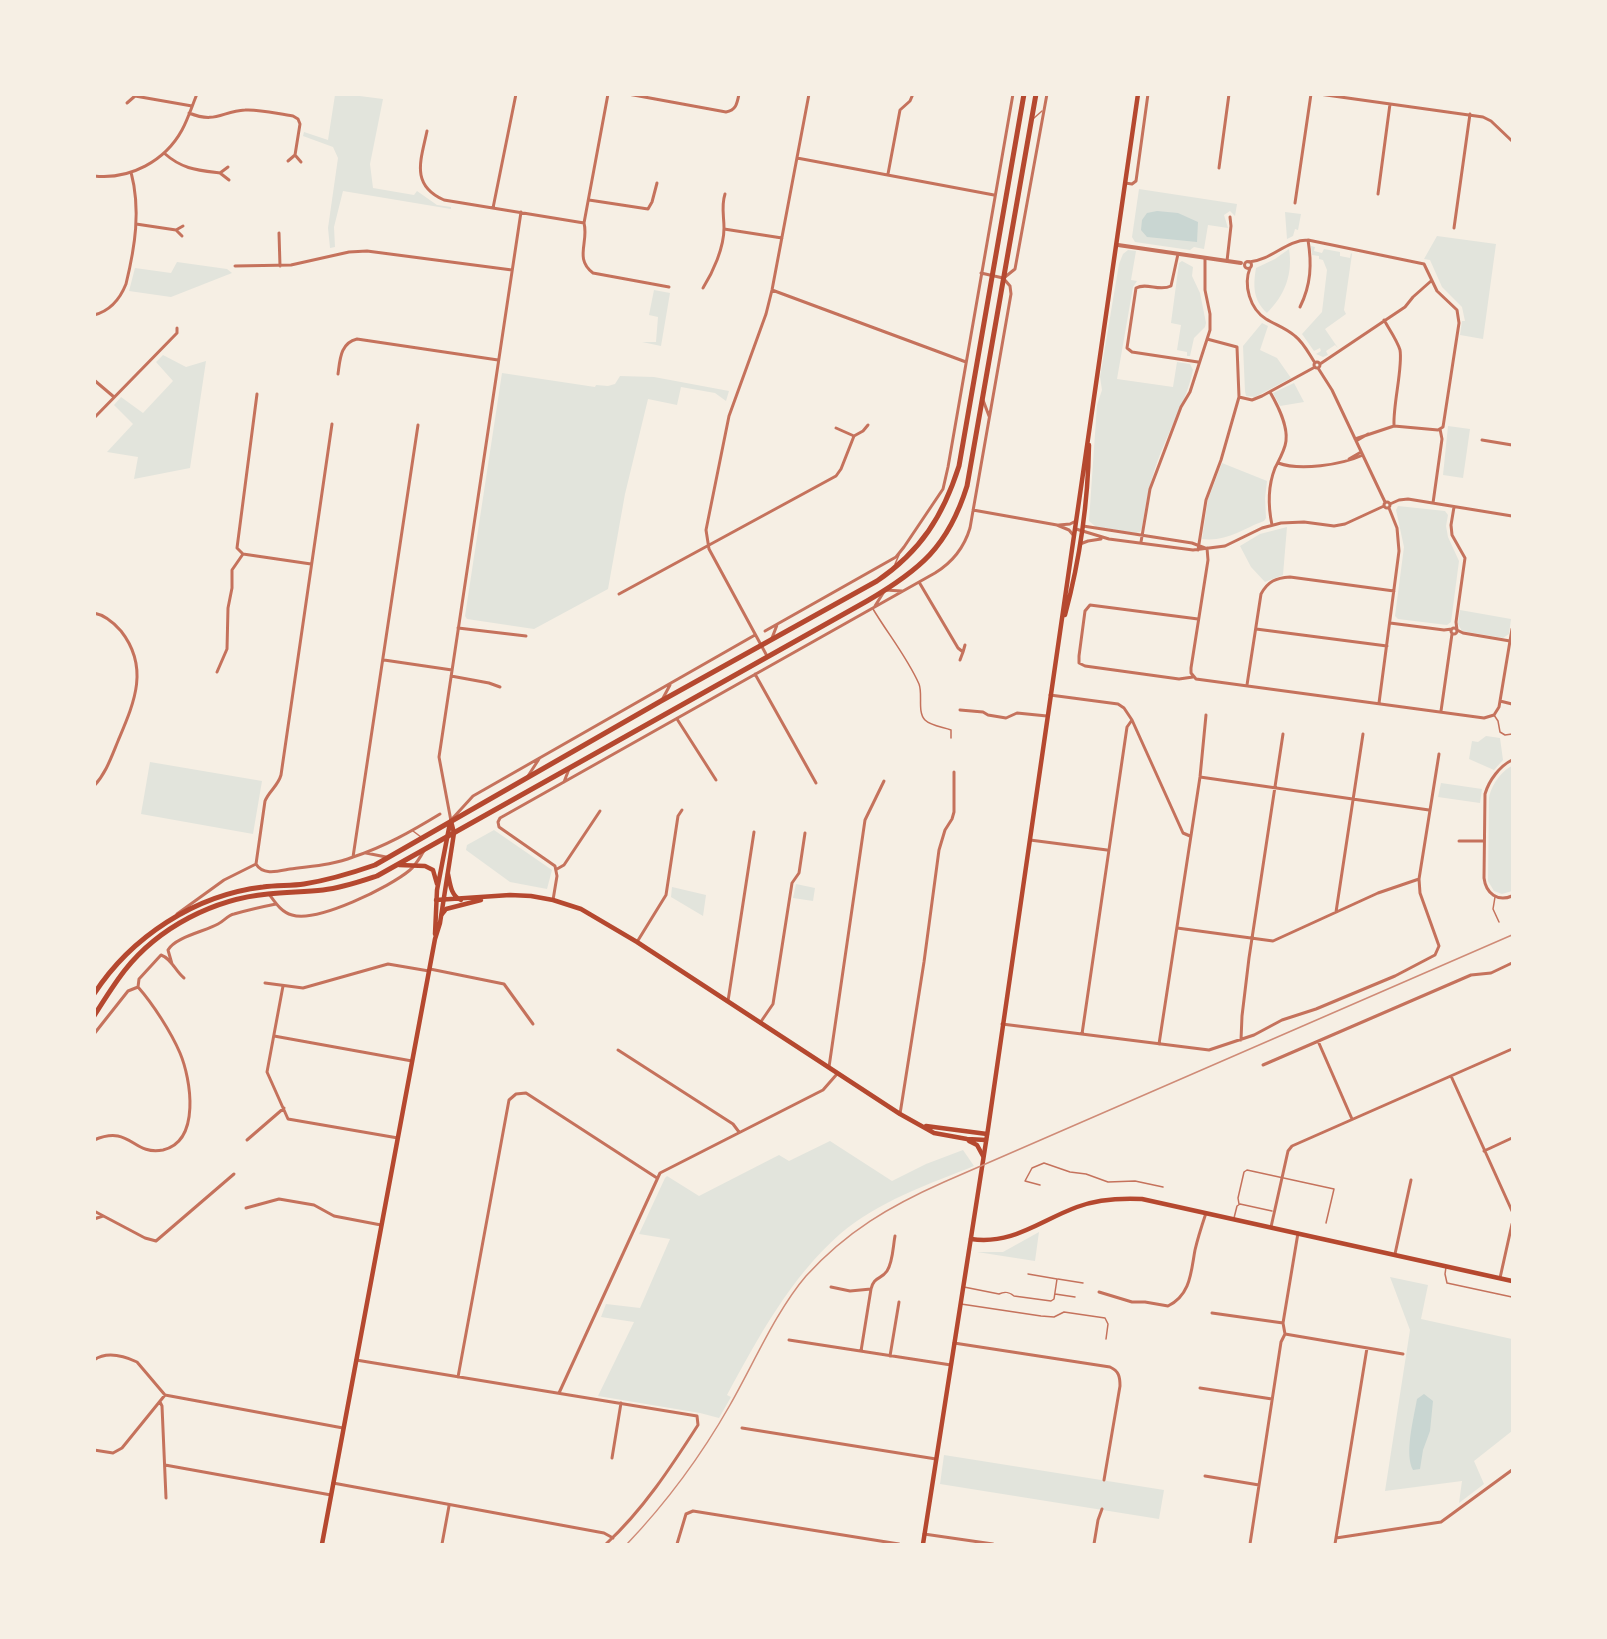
<!DOCTYPE html>
<html>
<head>
<meta charset="utf-8">
<style>
	body { margin:0 }
	#map { position:relative; width:1607px; height:1639px; overflow:hidden; background:#f6efe4; font-family:"Roboto Condensed",sans-serif }
	canvas { display:block }
	.frame { position:absolute; inset:0; border:96px solid #f6efe4; pointer-events:none }
</style>
</head>
<body>
<div id="map">
<canvas width="1607" height="1639"></canvas>
<div class="frame"></div>
</div>
<script>
const ctx = document.querySelector('canvas').getContext('2d');
ctx.lineJoin = 'round';
function paint(path, color) {
  ctx.fillStyle = color;
  ctx.fill(path, 'evenodd');
}
function stroke(path, color, width, dash) {
  ctx.strokeStyle = color;
  ctx.lineWidth = width;
  ctx.lineCap = dash ? 'butt' : 'round';
  ctx.setLineDash(dash || []);
  ctx.stroke(path);
}
paint(new Path2D(`
	M335,95H352L383,99L370,164L373,188L414,195L417,191L437,205L451,207V209L343,191L334,227L335,247L330,248L328,228L338,158L333,147L303,136L304,132L328,140Z
	M1139,189L1237,204L1235,216L1230,211L1224,215L1228,228L1208,225L1204,249L1194,247L1190,250L1135,242L1132,237Z
	M1285,212L1301,214L1298,230L1295,229L1293,236L1287,239Z
	M1437,236L1496,244L1483,339L1460,335L1462,321H1465L1462,307L1442,287L1430,260L1424,259Z
	M1311,246L1315,247L1314,251L1322,253L1324,249L1340,252V256L1350,258L1351,253L1352,254L1344,310L1346,314L1325,329L1338,348L1335,345L1326,351L1328,355L1323,357L1316,354L1321,351L1320,348L1314,351L1302,334L1322,312L1327,270L1323,260L1319,259V256L1312,255Z
	M1289,249C1293,274 1285,295 1267,313C1253,300 1253,286 1256,268L1275,259Z
	M1128,250L1136,251L1131,280L1137,281L1133,287L1117,379L1173,387L1177,362L1190,364L1193,370C1187,399 1172,424 1161,452C1151,477 1146,501 1142,528L1140,532L1136,533L1096,527L1089,521L1097,405L1102,390L1100,377L1119,264L1123,254Z
	M1182,261L1193,267L1192,276L1200,293L1206,323L1205,327L1194,338L1190,356H1187V352L1177,350L1181,325L1171,323L1179,263Z
	M177,262L227,269L232,273L171,297L129,291L135,268L171,273Z
	M654,290L670,293L661,346L642,342H656L658,317L649,315Z
	M1262,323L1268,326L1260,350L1277,358L1291,378L1255,397L1246,396L1245,391L1243,346Z
	M163,355L186,367L206,361L190,468L134,479L138,457L107,452L133,424L114,405L121,397L143,413L173,381L156,362Z
	M502,373L595,387L596,385L608,386L615,384L620,376L654,377L729,391L726,401L715,393L681,387L677,405L648,399L625,494L608,589L534,629L467,619L465,616Z
	M1294,383L1304,402L1280,406L1273,393Z
	M1448,426L1470,429L1463,478L1443,475Z
	M1222,463L1267,481L1265,498L1266,518L1264,521C1242,529 1227,542 1202,539L1208,499Z
	M1398,506L1445,511L1448,515L1446,526L1448,537L1459,561L1451,622L1447,625L1398,619L1395,616L1404,547L1396,510Z
	M1287,527L1283,575L1265,582L1251,567L1240,546L1260,534Z
	M1460,610L1511,619L1509,634L1503,638L1462,631L1458,624Z
	M1486,736L1500,738L1503,760L1494,770L1469,759L1472,741L1478,742Z
	M150,762L262,781L253,834L141,814Z
	M1512,766V891L1502,894L1494,891L1488,881L1489,798C1491,786 1501,771 1512,766Z
	M1441,783L1482,789L1480,803L1438,797Z
	M494,830L552,870L547,889L510,882L466,850L467,845Z
	M796,884L815,888L813,901L793,898Z
	M672,887L706,895L703,916L671,897Z
	M830,1141L892,1181L926,1164L963,1150L974,1166C929,1184 877,1202 840,1234C790,1278 758,1338 727,1395L731,1397L719,1418L700,1413L598,1396L634,1322L601,1317L606,1304L640,1308L670,1239L639,1234L665,1178L667,1176L699,1196L779,1155L789,1161Z
	M1039,1232L1035,1261L977,1252H1003Z
	M1390,1277L1428,1285L1421,1319L1512,1339V1431L1474,1461L1484,1484L1459,1503L1462,1481L1385,1491L1410,1330Z
	M944,1455L1164,1490L1159,1519L940,1484Z`), '#e2e4dc');
paint(new Path2D(`
	M1157,211L1178,213L1198,222L1197,242L1147,237L1141,230L1142,220L1147,213Z
	M1424,1394L1433,1401L1430,1431L1423,1450L1420,1469L1413,1470C1404,1454 1414,1417 1417,1399Z`), '#c9d6d2');
stroke(new Path2D(`
	M1034,118L1042,111
	M895,564L899,555
	M873,609C888,634 907,657 919,684C923,694 917,712 925,720C931,726 943,727 951,730V738
	M1494,715L1498,721L1500,732L1505,735L1512,734
	M413,831L421,837
	M1495,897L1493,909L1499,922
	M1040,1185L1025,1181L1032,1168L1044,1163L1070,1172L1086,1174L1108,1182L1135,1181L1163,1187
	M1239,1204L1238,1198L1244,1172L1247,1170L1334,1189L1326,1223
	M1234,1218L1237,1206L1240,1204L1272,1211
	M1446,1267L1445,1274L1447,1283L1512,1297
	M1058,1279L1083,1283
	M964,1287L999,1294C1005,1291 1009,1292 1014,1296L1051,1301L1054,1299L1057,1279L1028,1274
	M1055,1294L1075,1297
	M961,1304L1041,1316L1054,1317L1064,1312L1105,1318L1108,1324L1106,1339`), '#c5725c', 1.5);
stroke(new Path2D(`
	M608,94L584,223C589,242 574,259 593,273L669,287
	M628,94L726,112C736,110 737,104 739,94
	M1319,94L1483,117L1491,121L1512,141
	M135,96L192,106
	M127,103L135,96L134,94
	M189,113C216,124 222,111 245,110C260,109 278,114 293,116L298,119L300,124L295,155
	M427,131C421,160 410,185 444,200L584,223
	M164,153C182,169 196,170 220,173
	M797,158L994,195
	M288,161L295,155L301,162
	M228,167L220,173L229,180
	M1219,168L1229,94
	M888,174L900,110L910,101L913,94
	M94,176C130,180 165,161 182,130C188,119 192,106 197,94
	M1125,183L1132,184L1136,181L1148,94
	M1378,194L1390,104
	M589,200L648,209L652,202L657,183
	M1295,203L1311,94
	M493,208L516,94
	M136,224L176,230
	M1454,228L1470,114
	M724,229L782,238
	M279,233L280,266
	M182,236L176,230L183,226
	M1178,254L1171,286C1159,292 1147,282 1136,288L1127,348L1132,352L1198,362
	M1227,261L1231,226L1230,217
	M1244.5 265a3.5 3.5 0 1 1 7 0a3.5 3.5 0 1 1-7 0Z
	M1249,262C1272,260 1286,240 1308,240L1424,264L1437,291L1457,310L1459,323L1443,427L1438,430L1394,426L1355,439
	M235,266L291,265L349,252L367,251L512,270
	M1250,268C1243,285 1250,309 1266,319C1276,325 1286,328 1295,336C1304,343 1309,354 1315,363
	M981,273L1003,278
	M1005,277L1015,269L1047,94
	M703,288C713,272 724,248 724,228C724,216 721,206 725,194
	M772,290L966,362
	M1300,307C1311,285 1312,264 1308,240
	M94,315C110,311 120,299 126,284C135,247 141,210 131,172
	M1384,320C1389,329 1397,340 1400,350C1403,367 1393,404 1394,425
	M1314 365a3 3 0 1 1 6 0a3 3 0 1 1-6 0Z
	M1320,364L1405,307L1413,297L1431,281
	M1318,368L1332,390L1385,502
	M338,374C340,360 340,343 357,339L498,360
	M94,380L114,397
	M1270,392C1278,406 1288,425 1286,441C1285,450 1279,460 1275,468C1268,486 1268,506 1272,525
	M257,394L237,548L243,554L311,564
	M1239,397L1252,400L1262,396L1315,367
	M983,400L989,416
	M94,418L177,333V328
	M836,428L854,436
	M1482,440L1512,445
	M1356,441L1368,434
	M1349,459L1361,452
	M1278,463C1300,471 1341,465 1363,455
	M1384 505a3 3 0 1 1 6 0a3 3 0 1 1-6 0Z
	M1433,503L1442,439L1440,429
	M1390,504L1399,500L1408,499L1512,516
	M1454,507L1451,525L1452,535L1465,558L1456,622L1457,630
	M973,510L1057,525L1069,530L1074,536
	M1059,525L1070,524L1076,521
	M1083,526L1192,543L1205,548
	M1076,529L1109,539L1193,550L1225,546L1262,528L1281,523L1304,522L1334,526L1345,524L1384,506
	M1141,542L1150,489L1181,407L1190,392L1210,330V314L1205,290V258
	M1080,544L1088,541L1101,539
	M1207,548L1208,560L1191,668V673L1196,679L1484,718L1494,715L1499,707L1512,629
	M1198,550L1206,500L1221,460L1239,397L1237,347L1207,339
	M919,582L958,648L963,652L960,660
	M619,594L836,476L841,469L854,436L863,431L868,425
	M875,606L885,590L902,591
	M94,613C105,615 114,623 121,631C150,668 134,703 118,741C111,758 106,773 94,786
	M1390,623L1444,630L1452,629
	M1451 631a3 3 0 1 1 6 0a3 3 0 1 1-6 0Z
	M458,628L526,636
	M1256,629L1387,646
	M1457,630L1463,633L1510,641
	M765,631L896,557L904,547L943,489L948,467L1013,94
	M772,638L777,625
	M963,652L965,645
	M767,656L709,549L706,530L729,416L766,314L772,290L809,94
	M384,660L452,670
	M217,672L227,649L228,608L232,588V570L243,554
	M755,674L816,783
	M451,676L489,683L500,687
	M1193,677L1179,679L1085,666L1079,663V656L1085,611L1090,605L1198,619
	M1247,685L1261,594C1268,581 1276,578 1290,577L1394,591
	M1050,695L1118,704L1124,708L1132,720L1183,833L1190,836
	M662,700L670,685
	M1500,701L1512,704
	M1379,703L1399,551L1397,528L1389,508
	M960,710L983,712L988,715L1006,718L1017,713L1047,716
	M1441,711L1452,634
	M677,719L716,780
	M1512,760C1500,766 1489,780 1485,794L1484,878C1486,894 1498,902 1512,896
	M528,776L539,759
	M1200,777L1429,810
	M564,782L569,769
	M452,819L473,796L755,635
	M451,821L439,757L521,212
	M1030,840L1107,850
	M1459,841H1484
	M366,853L386,857
	M353,857L418,425
	M256,864L265,801C269,791 278,786 281,775L332,424
	M256,864C263,876 279,871 290,869C311,866 333,865 353,857C384,847 412,831 440,814
	M557,869L564,865L600,811
	M269,894C275,902 281,912 292,915C317,923 390,887 410,870C416,865 420,857 424,851
	M553,900L557,876L555,866L499,827L498,822L500,818L935,573C953,562 964,548 970,528L1011,294L1010,286L1004,279
	M1336,912L1363,734
	M177,914L224,880L256,864
	M1177,928L1273,941L1378,893L1419,879
	M637,942L666,895L678,816L682,810
	M172,964L168,950C175,937 206,931 218,924C224,921 228,915 234,914C248,910 261,907 276,904
	M430,969L504,984L533,1024
	M265,983L303,988L388,964L429,971
	M283,986L267,1072L288,1119L398,1138
	M138,987L139,979L161,955C172,959 175,971 184,978
	M728,1001L754,832
	M760,1023L773,1004L792,883L799,873L805,833
	M1002,1024L1209,1050L1254,1035L1282,1020L1316,1009L1395,976L1435,955L1439,946L1420,893L1419,879L1439,754
	M94,1034L128,991L138,987
	M1082,1034L1127,727L1132,720
	M274,1036L412,1061
	M1241,1040L1242,1016L1249,958L1283,734
	M1318,1041L1352,1119
	M1159,1044L1200,777L1206,715
	M618,1050L733,1124L739,1132
	M1263,1065L1471,975L1491,973L1512,963
	M829,1067L865,820L884,781
	M1451,1076L1512,1211
	M900,1114L924,962L939,850L945,830L952,819L954,812V772
	M94,1140C131,1124 132,1156 163,1150C201,1141 191,1079 180,1053C171,1032 153,1004 138,987
	M247,1140L284,1108
	M1484,1151L1512,1138
	M246,1208L279,1199L314,1205L334,1216L381,1225
	M94,1211L145,1238L156,1241L234,1174
	M94,1219L103,1216
	M1271,1227L1288,1151L1292,1146L1512,1049
	M1395,1254L1411,1180
	M1500,1278L1512,1224
	M831,1287L850,1291L871,1289
	M1099,1292L1132,1302H1145L1168,1306C1191,1295 1191,1271 1195,1250C1198,1237 1202,1225 1206,1213
	M1212,1313L1283,1323
	M1285,1334L1403,1354
	M789,1340L951,1365
	M954,1343L1110,1367C1119,1371 1120,1377 1120,1386L1104,1480
	M861,1351L871,1289C874,1276 881,1280 887,1271C893,1262 893,1246 895,1236
	M890,1356L899,1302
	M94,1360C107,1351 124,1356 137,1362L165,1395
	M356,1360L697,1416L698,1425C671,1467 643,1510 606,1544
	M458,1377L509,1100L516,1094L526,1093L657,1178
	M1200,1388L1272,1399
	M559,1393L660,1173L823,1090L837,1074
	M165,1395L343,1428
	M160,1402L162,1406L166,1498
	M742,1428L936,1459
	M94,1450L113,1453L122,1448L165,1395
	M612,1458L621,1403
	M165,1465L331,1495
	M1205,1476L1259,1485
	M333,1483L604,1533L613,1538
	M924,1534L993,1544
	M1336,1538L1441,1522L1512,1470
	M442,1544L449,1506
	M677,1544L686,1514L693,1511L899,1544
	M1094,1544L1098,1520L1102,1509
	M1250,1544L1281,1342L1285,1334L1283,1323L1298,1233
	M1335,1544L1367,1348`), '#c5725c', 3);
stroke(new Path2D(`
	M1118,245L1241,263`), '#c5725c', 4);
stroke(new Path2D(`
	M448,874C450,884 451,896 461,900
	M436,900L510,895L531,896L553,900L581,909L637,942L900,1114L934,1133L967,1139L986,1140
	M442,914L446,909L481,900
	M926,1126L987,1134
	M969,1141L977,1145L983,1156
	M971,1239C1013,1245 1039,1221 1077,1207C1098,1199 1120,1198 1142,1199L1512,1281`), '#b5482f', 4.5);
stroke(new Path2D(`
	M1065,615C1080,559 1088,503 1089,445
	M399,865L425,866L433,870L437,884
	M435,934L437,890L450,823
	M322,1544L435,939L440,923L454,833L451,821
	M923,1544L988,1129L1138,94`), '#b5482f', 4.5);
stroke(new Path2D(`
	M94,994C131,937 195,895 263,887C277,885 291,886 304,884C329,880 352,873 375,865L661,701L877,581C921,551 943,516 959,466L1024,94
	M94,1016C104,1000 114,984 125,970C159,927 214,899 268,894C287,892 305,892 323,890C342,888 359,882 377,876L867,601C920,570 948,547 967,486L1036,94`), '#b5482f', 5);
stroke(new Path2D(`
	M627,1544C667,1502 701,1456 730,1405C753,1365 776,1311 806,1276C847,1231 890,1206 944,1182L1512,935`), '#cf8b77', 1.5);
</script>
</body>
</html>
